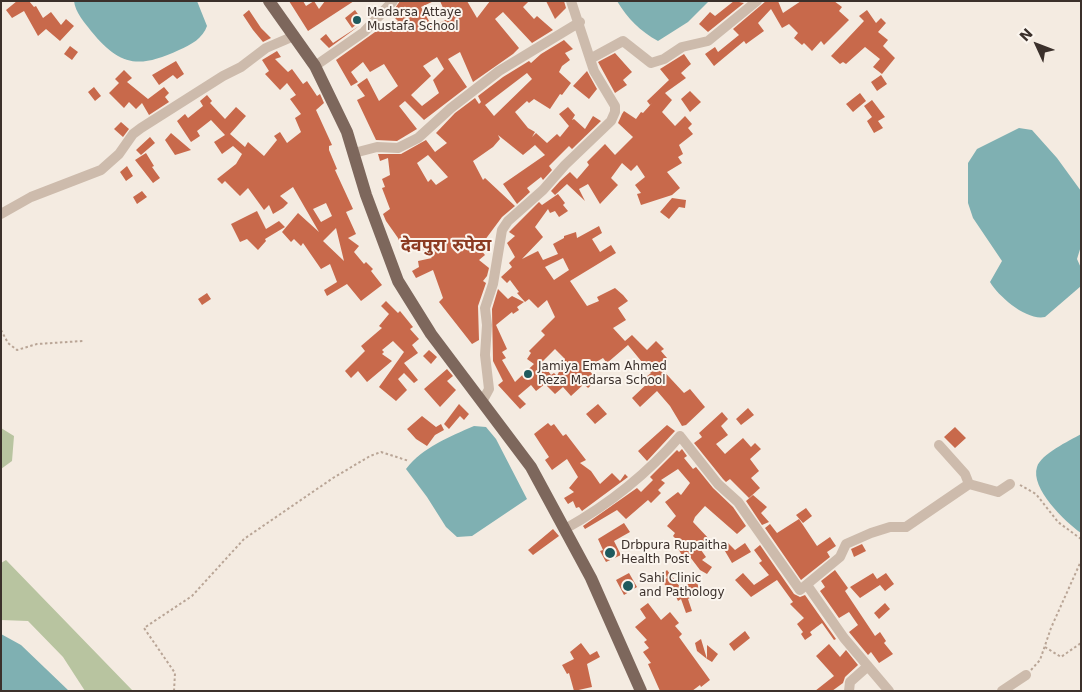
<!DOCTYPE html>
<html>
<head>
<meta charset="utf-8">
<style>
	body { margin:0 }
	#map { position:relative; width:1082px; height:692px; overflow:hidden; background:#f4ebe1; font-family:"DejaVu Sans",sans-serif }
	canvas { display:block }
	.frame { position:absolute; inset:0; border:2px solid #3b302b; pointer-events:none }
	.north { position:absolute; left:1012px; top:20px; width:50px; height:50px; -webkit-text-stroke:4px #fbf5ee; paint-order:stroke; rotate:313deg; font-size:14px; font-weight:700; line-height:20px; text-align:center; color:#3b302b }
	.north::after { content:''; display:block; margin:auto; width:18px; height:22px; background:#3b302b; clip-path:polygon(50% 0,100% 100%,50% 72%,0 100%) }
</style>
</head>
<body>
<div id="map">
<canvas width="1082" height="692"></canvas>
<div class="frame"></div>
<div class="north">N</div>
</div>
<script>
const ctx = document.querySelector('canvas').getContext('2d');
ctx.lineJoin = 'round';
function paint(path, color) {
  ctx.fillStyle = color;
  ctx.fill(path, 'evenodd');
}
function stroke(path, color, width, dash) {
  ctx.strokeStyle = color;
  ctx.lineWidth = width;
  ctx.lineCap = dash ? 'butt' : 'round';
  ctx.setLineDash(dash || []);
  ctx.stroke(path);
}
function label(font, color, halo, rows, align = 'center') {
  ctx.font = font + ' "DejaVu Sans","Noto Sans Devanagari",sans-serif';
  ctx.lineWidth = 4;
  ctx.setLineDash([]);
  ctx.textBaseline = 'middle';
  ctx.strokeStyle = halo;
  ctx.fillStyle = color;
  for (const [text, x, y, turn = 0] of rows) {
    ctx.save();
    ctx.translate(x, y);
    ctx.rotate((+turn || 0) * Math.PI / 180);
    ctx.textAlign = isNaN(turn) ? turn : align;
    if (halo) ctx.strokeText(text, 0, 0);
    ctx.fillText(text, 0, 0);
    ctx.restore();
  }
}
paint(new Path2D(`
	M1,428L14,436L12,461L1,469Z
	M6,560L133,691H85L63,657L28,621L1,620V563Z`), '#b8c4a0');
paint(new Path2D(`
	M74,1H197L207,26C203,38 191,45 179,50C138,69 120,66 91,31C85,23 75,12 74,1Z
	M617,1H709L688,22L658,41C640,31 628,19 617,1Z
	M1019,128L1032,130L1057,158L1081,191V246L1077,259L1081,268V286L1045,317C1027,321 999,297 990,282L1002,261L973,218L968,203V163L977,149Z
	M474,426L486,427L496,439L527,499L472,536L457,537L446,527L427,497L406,469C423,447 449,437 474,426Z
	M1081,434V533C1065,522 1030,488 1037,467C1041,454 1069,441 1081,434Z
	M1,634L21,645L69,691H1Z`), '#7fb0b2');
paint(new Path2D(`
	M17,1H29L34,7L36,6L43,18L51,12L61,25L66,19L74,26L60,41L46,29L38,36L24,11L12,18L6,10Z
	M289,1H303L306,6L314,1L319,9L325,1H354L308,31Z
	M400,1H434L421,7L432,26L448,19L440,1H467L477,18L490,1H529L523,7L534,19L537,16L553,30L532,43L503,12L495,19L519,48L513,54L473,82L460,52L448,59L467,87L424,120L405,101L399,106L417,129L397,141L376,140L357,100L365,96L357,85L367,78L379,101L398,86L384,64L370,72L363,62L351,72L358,82L351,86L336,60L382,27L398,21L391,14ZM437,57L444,69L433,80L439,93L422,106L411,95L431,76L423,66Z
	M546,1H564L566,8L555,19Z
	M734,1L744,3L708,32L699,24L710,12L715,16Z
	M766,1H778L783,13L801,1H834L842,7L839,11L849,20L824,45L821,41L812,51L804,43L802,45L794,38L798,33L789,24L782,28L771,9L758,23L764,31L746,44L744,41L714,66L705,54L715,47L718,52L739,35L733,29Z
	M249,10L261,28L271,38L263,42L253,30L243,15Z
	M355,10L362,20L352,28L345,18Z
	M867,10L876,23L881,18L886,23L878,32L888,40L883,46L895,58L882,74L873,67L880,59L865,47L846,64L843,62L840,64L831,56L864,21L859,16Z
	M359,26L329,48L320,39L326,34L333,43Z
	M564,40L573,49L565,53L570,60L562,66L559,72L571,83L562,95L560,94L550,109L534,99L529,103L527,101L515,112L528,128L535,132L532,137L536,133L547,143L557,134L560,137L569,126L559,114L568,107L575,115L572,120L574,119L585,129L593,116L601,121L572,149L569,146L549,166L552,170L543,180L541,177L527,188L530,192L517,204L503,184L545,155L535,145L523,155L498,135L500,139L493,147L473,161L483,180L485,178L515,206L502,217L479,248L485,255L479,260L489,268L487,276L483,281L486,283L478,306L479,340L472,344L439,302L443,298L433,270L416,278L412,271L419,267L418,261L432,258L417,244L410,248L407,243L401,246L398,238L386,221L383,214L390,209L382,188L385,187L382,179L390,175L388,158L380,161L378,154H401L426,140L435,152L447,143L436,133L455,113L475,98L479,104L481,102L478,96L503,77L529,61L531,63L541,54ZM527,73L532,79L494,116L485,105ZM428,155L448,177L436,185L431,179L428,182L417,163Z
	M70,46L78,52L72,60L64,54Z
	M277,51L281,57L275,59L288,72L292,69L303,84L307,81L317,96L320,94L324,103L316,110L332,145L329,146V150L337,169L335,170L353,209L346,212L356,234L348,238L359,246L354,252L364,264L366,262L373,269L371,271L382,285L361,301L347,284L327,296L324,290L337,282L330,264L321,269L303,243L301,246L294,239L291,242L282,232L298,213L319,232L293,187L280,196L288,203L283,208L273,214L269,205L264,210L248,188L240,196L225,181L222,184L217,179L236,164L242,154L233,146L222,154L214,142L225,135L211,120L197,131L200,136L191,142L177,121L185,114L188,118L203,106L200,101L207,95L212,101L210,103L225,119L236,107L246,116L230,134L245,147L248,142L264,156L277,140L274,136L280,132L287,143L301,132L295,118L301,114L290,99L296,95L287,83L280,90L265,74L269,71L262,60ZM326,203L332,216L321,222L313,209ZM336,228L344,261L323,241Z
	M615,53L632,72L623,80L627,85L615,93L598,62Z
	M684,54L691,64L681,73L686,78L665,93L672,100L662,112L675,126L685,116L692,124L688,128L693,134L679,145L683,154L678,157L682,163L667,172L680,188L672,195L641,205L637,194L641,193L635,185L645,177L637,165L631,171L622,163L611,178L618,185L600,204L588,184L579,189L585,201L567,184L555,195L551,191L560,181L570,172L577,179L589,165L587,162L605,144L615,155L633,137L618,123L622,114L624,111L636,119L641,112L643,113L652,103L650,105L647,101L669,80L660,69Z
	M176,61L184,74L177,79L173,75L159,85L152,75Z
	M124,70L132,78L127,82L148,99L164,87L169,93L165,97L169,102L149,115L142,103L136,109L129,102L124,108L109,93L119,83L115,79Z
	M587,71L597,89L589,99L573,86Z
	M881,75L887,84L877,91L871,82Z
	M94,87L101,96L95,101L88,92Z
	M690,91L701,102L690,112L681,99Z
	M860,93L866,101L853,112L846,104Z
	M872,100L885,117L878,121L883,128L874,133L867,121L872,117L864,106Z
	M121,122L129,129L123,137L114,129Z
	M171,133L191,150L175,155L165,140Z
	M150,137L155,143L141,155L136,150Z
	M146,153L154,166L152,167L160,178L153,183L135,160Z
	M127,166L133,176L126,181L120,172Z
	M142,191L147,197L137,204L133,197Z
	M558,194L565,203L563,205L568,211L559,217L555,211L550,213L548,209L535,227L543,237L522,259L538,251L543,260L558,254L553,244L564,238V236L576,232L577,238L599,226L602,233L592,239L600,252L611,245L616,253L570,281L587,306L599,301L597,297L615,288L623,295L628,301L618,308L626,320L613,328L625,341L632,335L647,350L656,341L664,349L661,351L667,358L658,365L684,393L690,389L705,407L686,425L682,426L670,406L657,391L640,407L632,398L650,381L646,377L651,373L628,345L607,363L603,358L586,368L598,379L588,388L584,384L571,396L563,387L555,394L545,384L536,391L531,385L518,396L526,404L520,409L498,385L503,381L493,361L492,309L498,289L508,299L512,296L524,302L517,307L519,310L513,314L512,312L496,325L507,349L502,352L506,358L502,360L515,382L534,364L527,359L531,353L529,351L545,335L541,331L555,317L547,300L538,308L529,299L525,302L517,293L519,292L510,280L507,283L501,277L512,267L509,263L515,257L507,243L515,236L509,232L539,202L542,205ZM563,258L569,270L554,280L545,267ZM555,349L565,359L557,376L554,373L551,375L542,362Z
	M672,198L686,200L685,208L679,207L669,219L660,212Z
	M257,211L266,229L279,221L285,227L265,239L266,241L258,250L247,239L240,242L231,224Z
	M207,293L211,299L202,305L198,299Z
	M386,301L398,313L400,311L413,327L410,329L419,339L412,345L418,353L404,363L418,380L414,383L404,373L398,379L407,390L396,401L379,387L404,352L393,341L382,350L384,352L382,354L392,361L367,382L358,371L351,378L345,371L365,351L361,346L382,328L379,326L389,314L381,306Z
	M429,350L437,357L431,364L423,356Z
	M447,369L453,376L447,381L456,390L440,407L424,389Z
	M459,404L469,414L464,420L460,416L449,429L444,424Z
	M598,404L607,414L595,424L586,414Z
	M748,408L754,415L741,425L736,419Z
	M722,412L728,419L721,426L728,435L716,444L725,454L743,438L751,447L755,443L761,449L750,459L759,471L751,478L760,488L749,498L730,479L726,482L723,479L694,443L702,437L699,433Z
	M422,416L436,427L441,424L444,430L435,435L427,446L416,439L407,429Z
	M548,423L551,426L554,424L563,436L566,434L586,460L580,463L591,471L600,484L612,473L620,481L625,474L628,477L582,511L579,507L576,508L573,501L568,504L564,498L574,492L569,488L578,477L567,459L552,470L545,460L549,457L534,434Z
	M667,425L675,431L647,461L638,451Z
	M955,427L966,438L955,448L944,437Z
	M682,449L687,456L684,458L693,469L696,467L713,488L733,507L746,526L737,534L705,506L695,517L693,522L711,541L701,550L706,557L702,560L712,567L707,574L700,570L687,553L682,555L675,544L679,542L673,536L675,533L667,526L676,516L665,502L678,492L681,495L690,483L678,469L661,480L665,483L658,490L661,493L651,503L648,500L626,519L617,510L585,529L583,526L637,488L641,492L653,480L650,477L677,450L679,452Z
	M753,495L767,507L761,513L769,522L762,525L746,501Z
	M806,508L812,516L803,523L796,515Z
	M799,519L817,546L830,537L836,546L827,552L830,557L801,580L765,528L770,524L777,533Z
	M624,523L630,532L614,541L621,555L606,562L600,551L603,550L598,539Z
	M553,529L559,536L533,555L528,550Z
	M727,542L735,550L745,543L751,552L732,563L722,546Z
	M862,544L866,551L854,557L851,549Z
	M760,545L794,594L800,597L805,595L836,639L834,640L822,623L810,632L812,635L805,640L801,634L803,632L797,624L804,618L790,604L793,602L777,580L751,597L735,580L743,573L754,585L769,575L759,563L762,561L754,550Z
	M667,570L680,587L696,581L701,592L688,599L692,611L686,613L681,599L678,601L672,588L669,590L662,581L667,578L665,572Z
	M835,570L848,588L845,591L875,636L880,632L886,641L884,643L893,654L879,663L871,652L868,655L849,632L858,625L849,612L839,618L820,591L825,587L821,581Z
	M629,573L637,587L624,595L616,580Z
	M873,573L877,579L886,573L894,584L885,591L880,585L860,598L850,587Z
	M648,603L661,620L670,612L679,623L675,626L682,634L679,637L710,680L701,687L700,685L692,691H660L648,664L651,663L643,652L649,648L644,642L647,640L635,627L646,618L640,609Z
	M885,603L890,609L879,619L874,613Z
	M745,631L750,638L734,651L729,644Z
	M701,639L707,659L697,651L695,643Z
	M581,643L590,655L597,651L600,657L587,664L592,687L574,691L569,673L567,674L562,665L574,659L570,652Z
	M829,644L840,657L846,650L858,665L845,677L843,683L832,691H815L834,676L816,656Z
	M707,645L718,654L712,662L707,659Z`), '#c8694b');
stroke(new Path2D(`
	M1,330L8,343L17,350L37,344L83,341
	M1020,485L1036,494L1058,522L1081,539
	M1045,647L1061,657L1081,643
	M1031,670L1040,660L1051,628L1081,561
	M174,691L175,673L144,628L192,596L244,539L333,478L370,456L381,452L409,461`), '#b9a596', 2, [2.5, 2.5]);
stroke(new Path2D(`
	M590,59L623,41L651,63L664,59L682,47L708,41L757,1
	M315,66L364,32L393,1
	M354,153L377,147L398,148L418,138L451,108L499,71L580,22
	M1,214L31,197L101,170L119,154L133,134L141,128L223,76L241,67L266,48L294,36
	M482,402L489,389L485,355L487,325L485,308L493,284L502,230L508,221L543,190L565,165L611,121L615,112V106L594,71L571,1
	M939,445L965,474L969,484
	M565,529C608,505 648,473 680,436L718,484L738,502L800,590L840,557L846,544L871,533L890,527H906L969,484L998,492L1010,484
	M807,585L844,638L889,691
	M849,691L850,682L868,666
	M1002,691L1026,675`), '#cdbbac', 10);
stroke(new Path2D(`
	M269,1L315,66L347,132L366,195L398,281L431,334L531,467L591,578L641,691`), '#7d675c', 12);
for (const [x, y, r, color] of [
	[357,20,5,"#1f5a5e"],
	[528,374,5,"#1f5a5e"],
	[610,553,6,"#1f5a5e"],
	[628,586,6,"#1f5a5e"]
]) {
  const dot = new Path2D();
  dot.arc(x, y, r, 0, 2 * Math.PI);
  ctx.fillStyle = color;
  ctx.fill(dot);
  stroke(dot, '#fbf5ee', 2);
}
label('12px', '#3b302b', '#fbf5ee', [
	["Madarsa Attaye",367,13],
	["Mustafa School",367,27],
	["Jamiya Emam Ahmed",538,367],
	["Reza Madarsa School",538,381],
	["Drbpura Rupaitha",621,546],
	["Health Post",621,560],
	["Sahi Clinic",639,579],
	["and Pathology",639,593]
], 'left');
label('bold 18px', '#8c3b22', '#fbf5ee', [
	["देवपुरा रुपेठा",446,246]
]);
</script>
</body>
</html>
